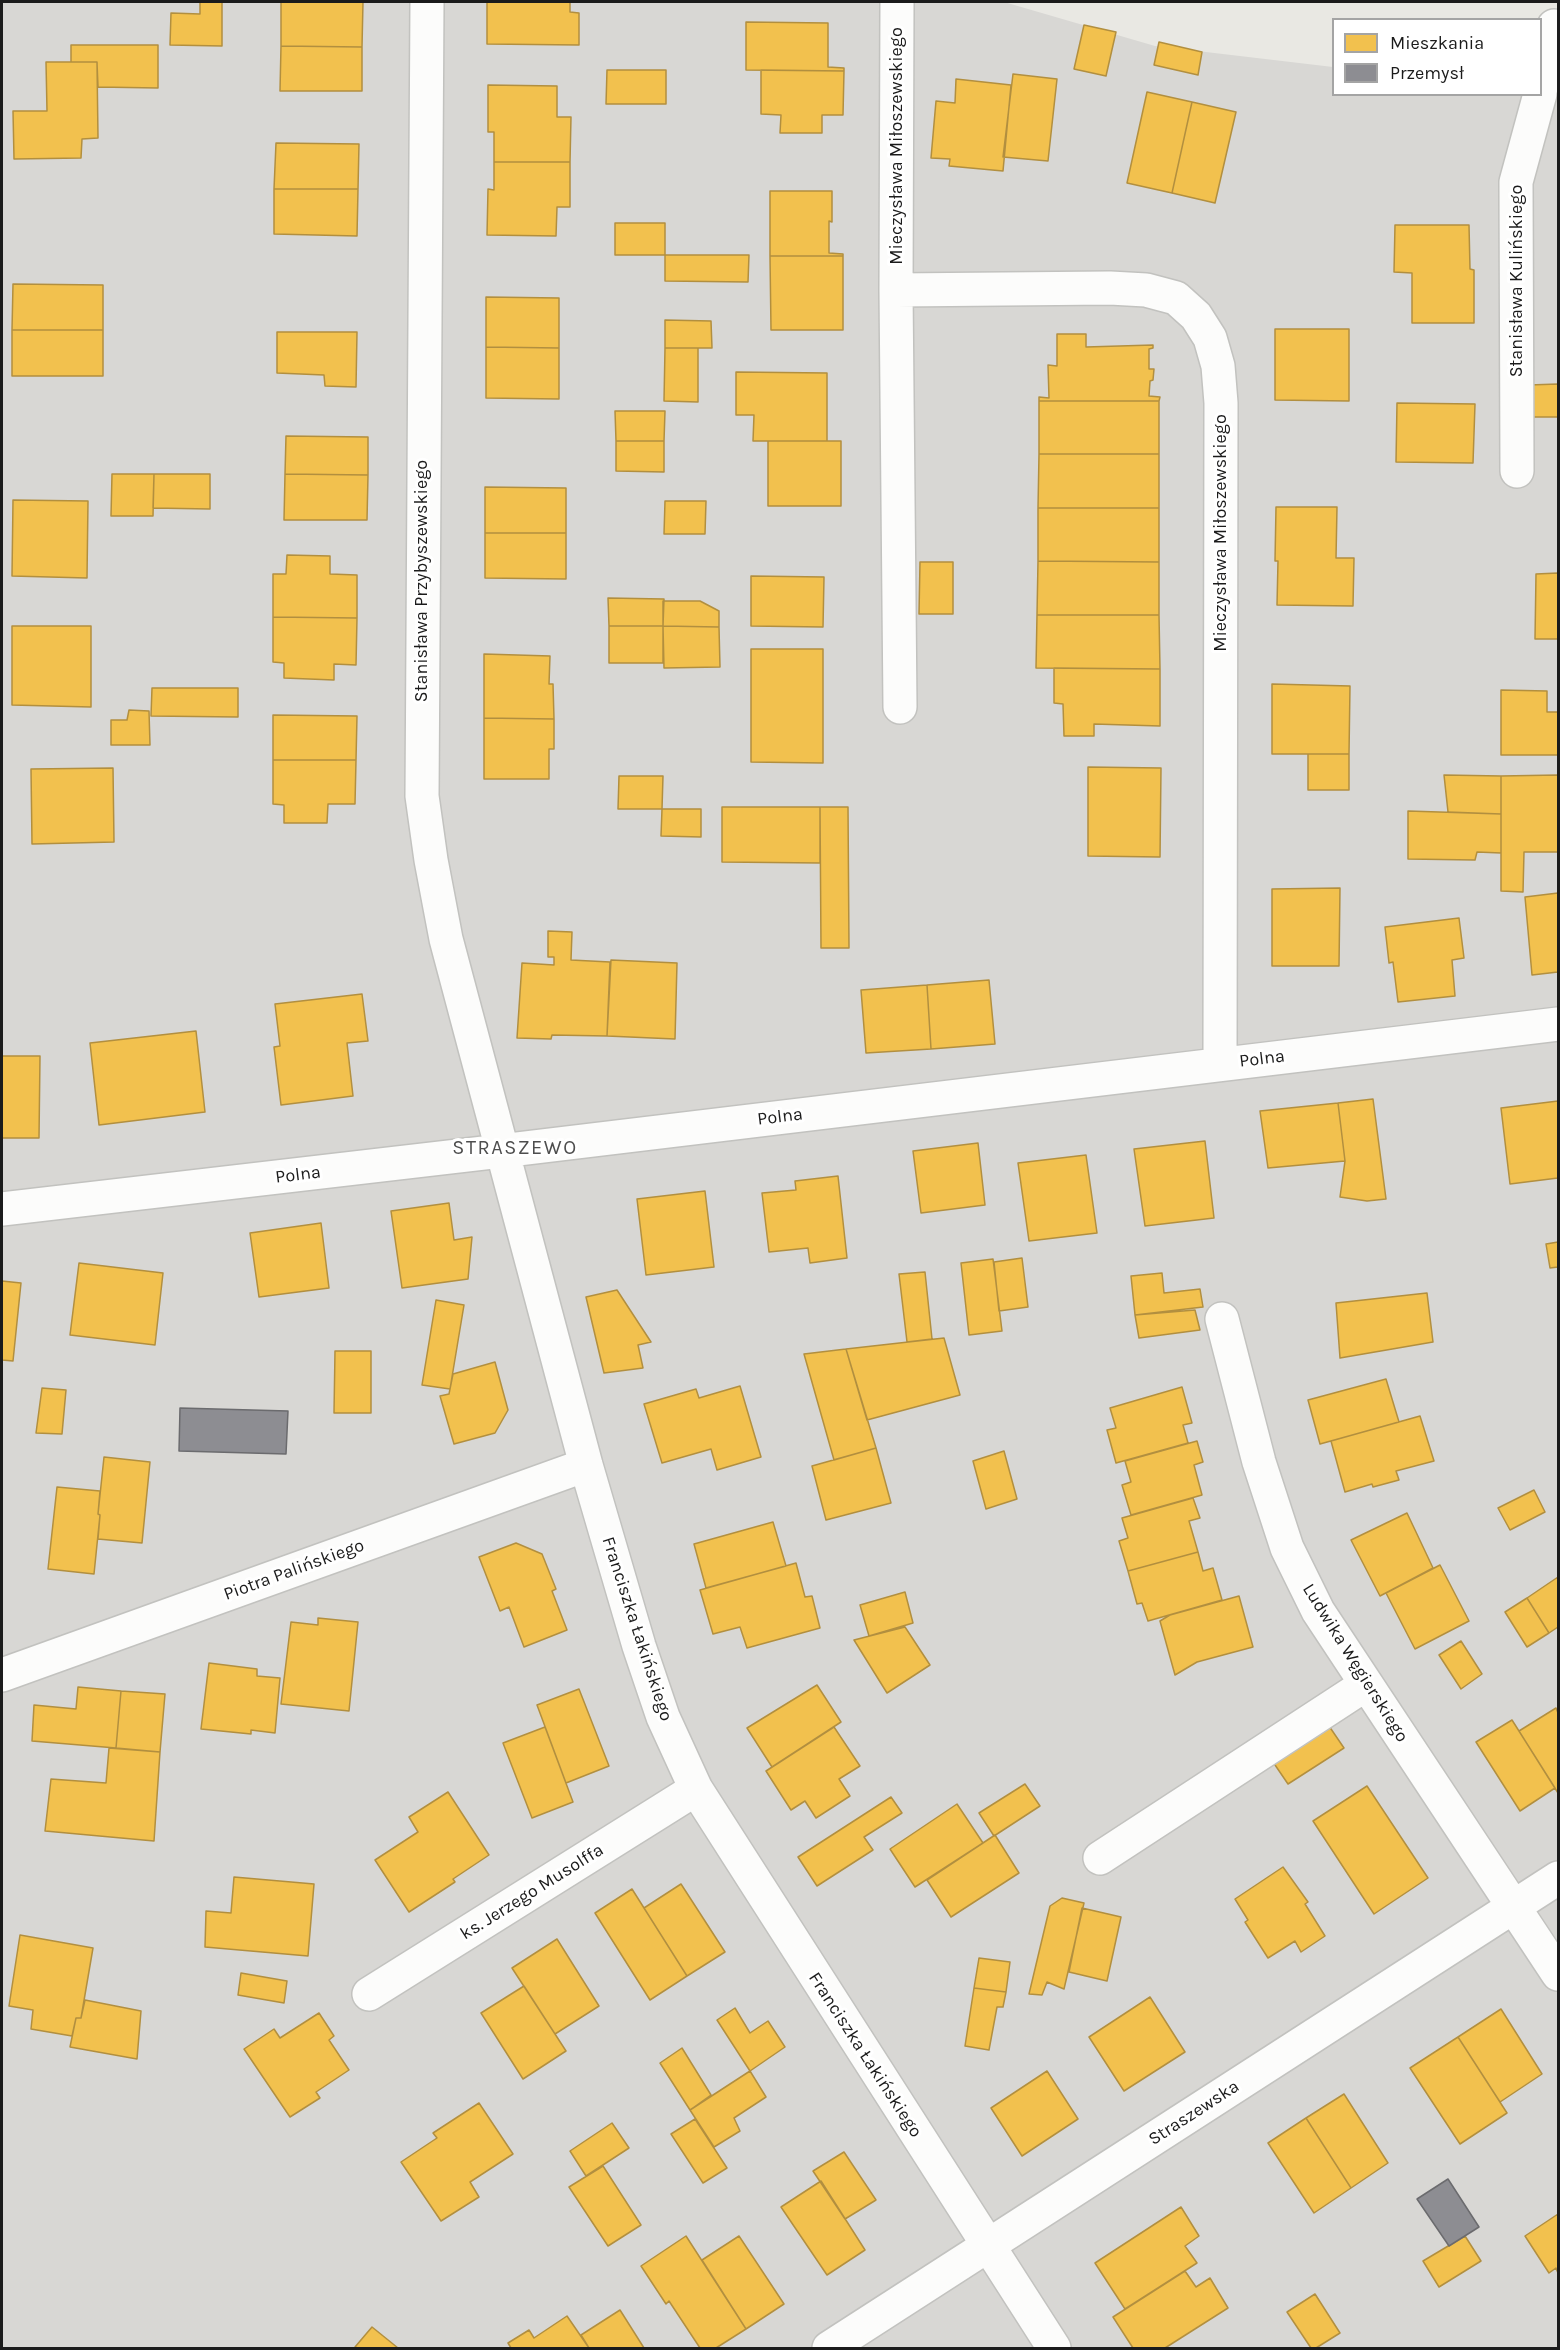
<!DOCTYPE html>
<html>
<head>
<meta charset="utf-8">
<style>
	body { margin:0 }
	#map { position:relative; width:1560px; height:2350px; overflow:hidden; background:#e9e8e3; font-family:Karla,sans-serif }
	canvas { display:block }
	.frame { position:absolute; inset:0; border:3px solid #1b1b1b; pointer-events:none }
	.legend { position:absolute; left:1332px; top:18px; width:210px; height:78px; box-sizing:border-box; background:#fff; border:2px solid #a4a4a4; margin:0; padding:8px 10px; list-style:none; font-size:18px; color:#1b1b1b }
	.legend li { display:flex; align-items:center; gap:12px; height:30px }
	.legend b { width:30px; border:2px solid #a4a4a4 }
</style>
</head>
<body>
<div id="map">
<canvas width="1560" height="2350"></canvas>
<div class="frame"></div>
<ul class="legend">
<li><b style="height:16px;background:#f2c14e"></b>Mieszkania</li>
<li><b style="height:16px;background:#8d8d92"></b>Przemysł</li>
</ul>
</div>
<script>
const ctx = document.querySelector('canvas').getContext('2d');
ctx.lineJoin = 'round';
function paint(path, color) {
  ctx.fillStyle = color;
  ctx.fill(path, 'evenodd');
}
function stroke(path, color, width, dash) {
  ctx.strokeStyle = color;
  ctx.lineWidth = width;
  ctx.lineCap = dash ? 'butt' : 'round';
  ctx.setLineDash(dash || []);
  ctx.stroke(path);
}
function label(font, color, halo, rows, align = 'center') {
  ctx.font = font + ' Karla,sans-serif';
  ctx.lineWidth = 6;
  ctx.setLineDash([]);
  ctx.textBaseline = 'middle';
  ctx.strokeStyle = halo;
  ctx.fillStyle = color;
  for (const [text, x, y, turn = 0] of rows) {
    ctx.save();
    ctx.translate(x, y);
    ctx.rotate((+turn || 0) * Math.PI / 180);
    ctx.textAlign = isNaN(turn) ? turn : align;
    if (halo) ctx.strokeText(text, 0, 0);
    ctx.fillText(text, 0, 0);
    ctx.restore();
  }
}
paint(new Path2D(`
	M2,2H1004L1155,46L1333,67L1334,94H1540L1541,92L1558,94V2348H2Z`), '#d8d7d4');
const homes = new Path2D(`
	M200,2H222V46L170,45L171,13L200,14Z
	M281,2H363L362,47L281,46Z
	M487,2H570V12L579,13V45L487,44Z
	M746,22L828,23V67L844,68V71L746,70Z
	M1084,25L1116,32L1106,76L1074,69Z
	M1159,42L1202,52L1198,75L1154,65Z
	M71,45H158V88L98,87L97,62H71Z
	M281,46L362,47V91H280Z
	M46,62H97L98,138L82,139L81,158L14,159L13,111H47Z
	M607,70H666V104H606Z
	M761,70L844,71L843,115H822V133H780L781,115L761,114Z
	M1013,74L1057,79L1048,161L1003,157Z
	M956,79L1011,85L1003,171L949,166L950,159L931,158L936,101L955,103Z
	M488,85L557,86V117H571L570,162H494V132H488Z
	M1147,92L1192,102L1172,193L1127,183Z
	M1192,102L1236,112L1215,203L1172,193Z
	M276,143L359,144L358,189H274Z
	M494,162H570V207H557L556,236L487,235L488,189L494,190Z
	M274,189H358L357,236L274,234Z
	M770,191H832V222L829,221V253L843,254V256H770Z
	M615,223H665V255H615Z
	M1395,225H1469L1470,269L1474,270V323H1412V273L1394,272Z
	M665,255H749L748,282L665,281Z
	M770,256H843V330H771Z
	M13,284L103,285V330H12Z
	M486,297L559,298V348L486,347Z
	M665,320L711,321L712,348H665Z
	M1275,329H1349V401L1275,400Z
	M12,330H103V376H12Z
	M277,332H357L356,387L325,386L324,375L277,373Z
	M1057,334H1086V347L1153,345V348L1149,349V369H1154L1153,380L1150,381L1149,396L1160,397L1159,401H1039V397L1049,398L1048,365L1057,366Z
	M486,347L559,348V399L486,398Z
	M665,348H698V402L664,401Z
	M736,372L827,373V441H753L754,415H736Z
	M1558,384V417H1531L1529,385Z
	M1039,401H1159V454H1039Z
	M1397,403L1475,404L1473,463L1396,462Z
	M615,411H665L664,441H616Z
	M286,436L368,437V475L285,474Z
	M616,441H664V472L616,471Z
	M768,441H841V506H768Z
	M1039,454H1159V508H1038Z
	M112,474H154L153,516H111Z
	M154,474H210V509L153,508Z
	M285,474L368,475L367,520H284Z
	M485,487L566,488V533H485Z
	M13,500L88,501L87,578L12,576Z
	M665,501H706L705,534H664Z
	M1276,507H1337L1336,558H1354L1353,606L1277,605L1278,561H1275Z
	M1038,508H1159V562L1038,561Z
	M485,533H566V579L485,578Z
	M287,555L330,556V574L357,575V618L273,617V574H286Z
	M1038,561L1159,562V615H1037Z
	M920,562H953V614H919Z
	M1558,573V639H1535L1536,574Z
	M751,576L824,577L823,627L751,626Z
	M608,598L664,599L663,626H609Z
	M663,601H700L719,611V627L663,626Z
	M1037,615H1159L1160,669L1036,668Z
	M273,617L357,618L356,665L334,664V680L284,678V663L273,662Z
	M12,626H91V707L12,705Z
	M609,626H663V663H609Z
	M663,626L719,627L720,667L664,668Z
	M751,649H823V763L751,762Z
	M484,654L550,656L549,684H553L554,719L484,718Z
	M1054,668L1160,669V726L1094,724V736H1064L1063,704L1054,703Z
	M1272,684L1350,686L1349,754H1272Z
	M152,688H238V717L151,716Z
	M1501,690L1547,691V712H1558V755H1501Z
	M129,710L149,711L150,745H111V720H127Z
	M273,715L357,716L356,760H273Z
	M484,718L554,719V749H549V779H484Z
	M1308,754H1349V790H1308Z
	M273,760H356L355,804H328L327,823H284V805L273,804Z
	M1088,767L1161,768L1160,857L1088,856Z
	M113,768L114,842L32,844L31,769Z
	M1444,775L1501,776V814L1448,812Z
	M1558,775V852H1524L1523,892L1501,891V776Z
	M619,776H663L662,809H618Z
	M722,807H820V863L722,862Z
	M820,807H848L849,948H821Z
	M662,809H701V837L661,836Z
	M1408,811L1501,814V853L1477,852L1475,860L1408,859Z
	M1340,888L1339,966H1272V889Z
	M1558,893V972L1532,975L1525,897Z
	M1459,918L1464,958L1452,960L1455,996L1398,1002L1393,962L1389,963L1385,927Z
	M548,931L572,932L571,960L610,962L607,1036L552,1035L551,1039L517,1038L522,963L554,965V957H548Z
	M611,960L677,963L675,1039L607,1036Z
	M989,980L995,1044L931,1049L927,985Z
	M927,985L931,1049L866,1053L861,990Z
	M362,994L368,1041L347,1043L353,1096L281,1105L274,1047L280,1046L275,1004Z
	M196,1031L205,1112L99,1125L90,1043Z
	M2,1056H40L39,1138H2Z
	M1373,1099L1386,1199L1367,1201L1340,1197L1345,1161L1338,1103Z
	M1558,1101V1178L1510,1184L1501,1108Z
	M1338,1103L1345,1161L1268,1168L1260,1111Z
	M1205,1141L1214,1218L1145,1226L1134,1149Z
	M978,1143L985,1205L921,1213L913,1151Z
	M1086,1155L1097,1233L1029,1241L1018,1163Z
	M838,1176L847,1258L810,1263L808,1248L769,1252L762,1193L796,1190L795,1181Z
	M705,1191L714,1267L646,1275L637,1199Z
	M449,1203L454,1240L472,1237L468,1279L402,1288L391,1211Z
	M321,1223L329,1288L259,1297L250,1233Z
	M1558,1242V1267L1550,1268L1546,1244Z
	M1022,1258L1028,1307L999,1311L994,1262Z
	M993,1259L1002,1331L969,1335L961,1263Z
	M79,1263L163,1273L155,1345L70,1335Z
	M925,1272L932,1339L907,1342L899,1274Z
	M1162,1273L1164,1293L1200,1289L1203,1307L1135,1315L1131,1276Z
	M2,1281L21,1283L13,1361L2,1360Z
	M617,1290L651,1342L638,1345L643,1368L604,1373L586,1297Z
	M1427,1293L1433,1342L1340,1358L1336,1303Z
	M436,1300L464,1305L450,1389L422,1385Z
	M1195,1310L1200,1330L1139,1338L1135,1315Z
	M944,1338L960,1395L867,1420L846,1349Z
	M846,1349L876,1448L834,1460L804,1354Z
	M335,1351H371V1413H334Z
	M495,1362L508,1410L495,1433L454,1444L440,1396L449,1394L453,1374Z
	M1386,1379L1399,1422L1320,1444L1308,1400Z
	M740,1386L761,1457L717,1470L711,1449L662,1463L644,1404L696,1389L699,1398Z
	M1182,1387L1192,1423L1183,1425L1188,1443L1116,1463L1107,1430L1116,1428L1110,1408Z
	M42,1388L66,1390L62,1434L36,1433Z
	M1420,1416L1434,1461L1396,1471L1399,1480L1373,1487L1372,1484L1345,1492L1331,1441Z
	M1197,1441L1203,1462L1194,1465L1202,1495L1131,1515L1122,1485L1131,1482L1125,1461Z
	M876,1448L891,1503L826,1520L812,1466Z
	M1004,1451L1017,1499L986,1509L973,1461Z
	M104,1457L150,1462L142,1543L98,1539L100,1515L98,1514Z
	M57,1487L100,1491L98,1514L100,1515L94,1574L48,1569Z
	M1534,1490L1545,1512L1510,1530L1498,1508Z
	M1193,1498L1200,1518L1189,1521L1198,1552L1128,1571L1119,1541L1128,1538L1122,1518Z
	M1407,1513L1433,1568L1380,1596L1351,1540Z
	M773,1522L786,1566L706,1588L694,1544Z
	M516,1543L542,1554L556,1589L552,1591L567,1630L524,1647L509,1607L500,1611L479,1557Z
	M1198,1552L1203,1571L1213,1568L1222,1600L1148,1621L1142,1603L1137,1604L1128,1571Z
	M796,1563L805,1597L812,1596L820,1628L747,1648L740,1627L713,1634L700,1590Z
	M1440,1565L1469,1621L1415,1649L1386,1593Z
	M1558,1577V1627L1549,1633L1527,1598Z
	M905,1592L913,1623L869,1636L860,1605Z
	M1239,1596L1253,1647L1197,1662L1175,1675L1160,1621L1170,1615Z
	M1527,1598L1549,1633L1527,1647L1505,1612Z
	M318,1618L358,1622L349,1711L281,1704L291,1622L318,1625Z
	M905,1627L930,1665L887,1693L854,1640Z
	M1461,1641L1482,1674L1461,1689L1439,1655Z
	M209,1663L257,1669V1676L280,1678L275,1733L251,1730V1734L201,1729Z
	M817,1685L841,1722L772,1767L747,1728Z
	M78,1687L121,1691L116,1748L32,1741L34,1705L76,1709Z
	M579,1689L609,1766L566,1783L537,1705Z
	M121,1691L165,1694L160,1752L116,1748Z
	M1556,1708L1558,1713V1793L1519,1731Z
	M1512,1720L1555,1788L1520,1811L1476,1742Z
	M1329,1726L1344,1748L1288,1784L1273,1762Z
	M545,1727L573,1802L532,1818L503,1743Z
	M834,1727L860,1766L839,1779L850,1796L816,1818L805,1801L791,1810L766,1771Z
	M109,1748L160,1752L154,1841L45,1831L51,1779L106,1783Z
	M1025,1784L1040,1806L994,1836L979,1813Z
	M1367,1786L1428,1878L1374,1914L1313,1821Z
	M448,1792L489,1855L453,1879L455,1882L409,1912L375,1860L418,1832L409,1817Z
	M891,1797L902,1813L864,1837L873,1850L817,1886L798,1857Z
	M957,1804L983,1843L915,1887L890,1849Z
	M995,1835L1019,1873L951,1917L927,1880Z
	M1283,1867L1308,1902L1305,1904L1325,1936L1301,1952L1295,1941L1268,1958L1245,1922L1248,1920L1235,1899Z
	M234,1877L314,1884L308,1956L205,1947L206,1911L231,1913Z
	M681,1884L725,1952L687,1976L644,1908Z
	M632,1889L687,1976L650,2000L595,1913Z
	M1062,1898L1084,1903L1064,1989L1047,1982L1042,1995L1029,1994L1050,1906Z
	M1082,1908L1121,1917L1107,1981L1069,1972Z
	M20,1935L93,1948L81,2018H76L72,2036L31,2029L33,2010L9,2006Z
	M557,1939L599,2006L555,2034L512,1968Z
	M979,1958L1010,1962L1006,1992L974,1988Z
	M241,1973L287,1981L284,2003L238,1995Z
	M524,1986L566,2051L523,2079L481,2013Z
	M974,1988L1006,1992L1003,2007H997L989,2050L965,2046Z
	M1150,1997L1185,2052L1124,2091L1089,2037Z
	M85,2000L141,2011L137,2059L70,2047L76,2018H81Z
	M735,2008L750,2033L768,2021L785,2047L750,2071L717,2020Z
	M1501,2009L1542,2074L1500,2102L1458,2037Z
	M319,2013L334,2036L329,2040L349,2070L316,2092L320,2098L290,2117L244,2049L274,2029L280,2038Z
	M1458,2037L1507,2113L1460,2144L1410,2068Z
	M682,2048L711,2095L690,2110L660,2063Z
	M750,2071L766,2097L734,2118L740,2131L714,2147L690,2110Z
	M1047,2071L1078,2119L1022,2156L991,2108Z
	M1344,2094L1388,2163L1351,2188L1306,2118Z
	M479,2103L513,2154L470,2182L479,2197L441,2221L401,2162L437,2138L433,2133Z
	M1306,2118L1351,2188L1314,2213L1268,2143Z
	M695,2119L727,2168L703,2183L671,2134Z
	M612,2123L629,2148L586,2176L570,2151Z
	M844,2152L876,2200L845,2219L813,2171Z
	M603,2166L641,2225L608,2246L569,2187Z
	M821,2181L865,2250L827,2275L781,2207Z
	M1181,2207L1199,2236L1185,2246L1197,2263L1125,2309L1095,2263Z
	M1558,2214V2273L1556,2268L1549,2273L1525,2236Z
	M686,2236L746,2329L716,2348H700L669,2301L666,2304L641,2266Z
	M739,2236L784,2304L746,2329L702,2260Z
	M1465,2236L1481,2261L1439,2287L1423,2261Z
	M1185,2271L1196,2287L1210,2278L1228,2308L1165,2348H1133L1113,2317Z
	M1315,2294L1340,2333L1316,2348H1311L1287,2312Z
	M620,2310L644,2348H589L581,2335Z
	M567,2316L589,2348H511L508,2343L529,2330L534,2338Z
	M372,2327L398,2348H357L355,2347Z`);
paint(homes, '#f2c14e');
stroke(homes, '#b28f3f', 1.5);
const industry = new Path2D(`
	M180,1408L288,1411L286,1454L179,1451Z
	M1448,2179L1479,2227L1449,2246L1417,2199Z`);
paint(industry, '#8d8d92');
stroke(industry, '#6b6b6e', 1.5);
const minor = new Path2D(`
	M427,2L422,796L431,860L446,939L586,1465L639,1646L663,1717L696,1789L1054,2348
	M897,2L896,290L900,707
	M1540,92L1554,26
	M896,290L1110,288L1146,290L1176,298L1196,316L1210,338L1218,366L1221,403L1220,1064
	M1517,471L1516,182L1540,94
	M2,1209L501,1151L1558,1024
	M1222,1319L1259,1462L1287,1548L1318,1611L1558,1974
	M2,1675L586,1465
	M1100,1858L1365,1685
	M369,1994L696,1789
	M829,2348L1558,1878`);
stroke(minor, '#c2c2bf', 36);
stroke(minor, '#fcfcfb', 33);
label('18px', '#1b1b1b', '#fff', [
	["Mieczysława Miłoszewskiego",897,146,-90],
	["Stanisława Kulińskiego",1517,281,-90],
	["Mieczysława Miłoszewskiego",1221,533,-90],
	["Stanisława Przybyszewskiego",422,581,-90],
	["Polna",1262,1059,-7],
	["Polna",780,1117,-7],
	["Polna",298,1175,-7],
	["Piotra Palińskiego",294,1570,-20],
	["Franciszka Łakińskiego",637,1629,72],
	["Ludwika Węgierskiego",1355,1663,58],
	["ks. Jerzego Musolffa",532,1892,-32],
	["Franciszka Łakińskiego",865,2055,57],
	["Straszewska",1194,2113,-33]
]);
ctx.letterSpacing = '1.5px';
label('20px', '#4e4e4e', '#fff', [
	["STRASZEWO",515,1148]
]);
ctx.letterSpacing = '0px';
</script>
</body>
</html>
